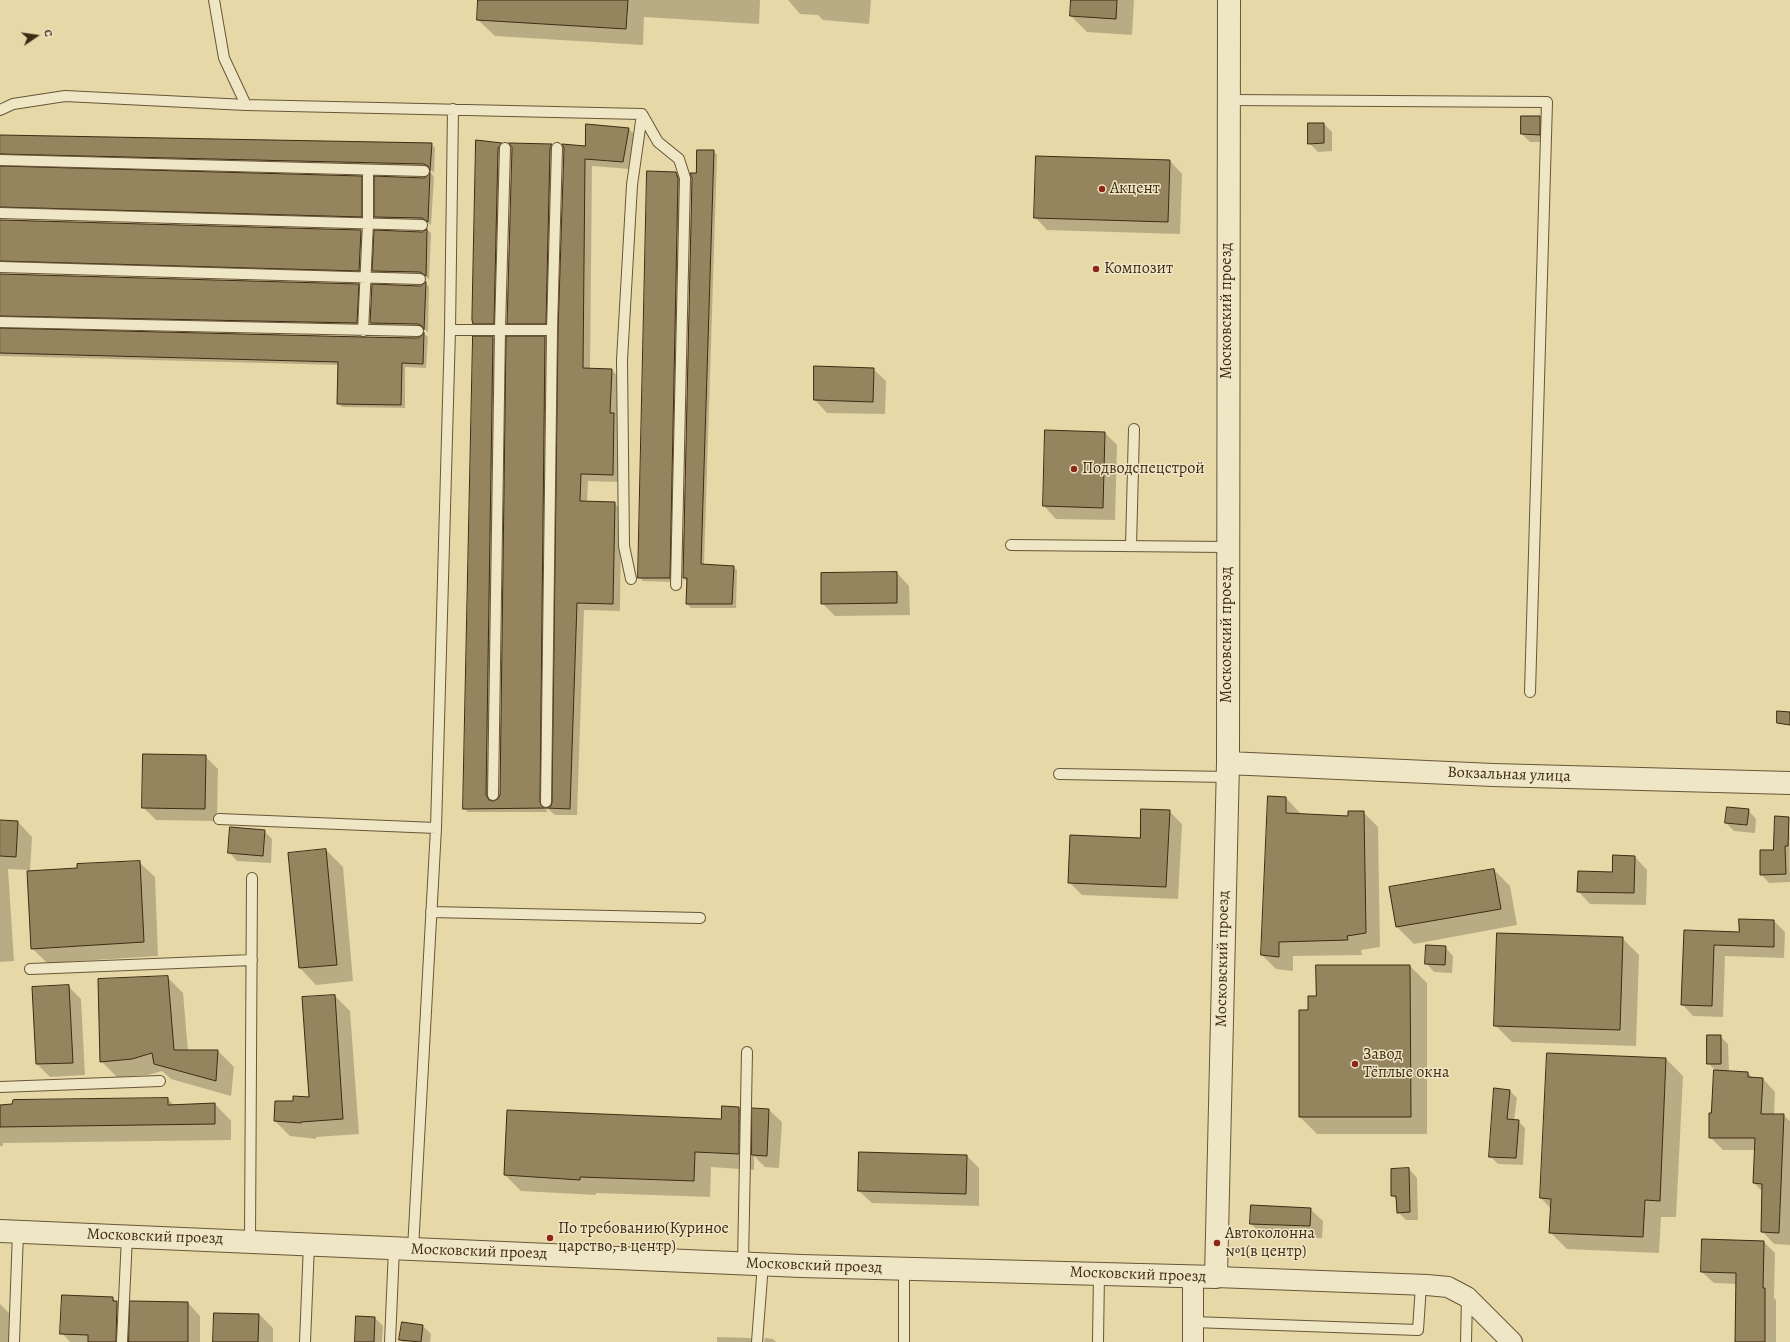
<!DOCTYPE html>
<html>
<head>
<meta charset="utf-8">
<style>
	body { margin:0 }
	#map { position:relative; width:1790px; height:1342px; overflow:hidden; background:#e6d8a7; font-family:Alegreya,serif }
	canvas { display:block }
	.north { position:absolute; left:16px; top:16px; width:40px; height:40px; -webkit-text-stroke:3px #efe6c6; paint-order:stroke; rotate:77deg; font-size:11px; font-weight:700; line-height:16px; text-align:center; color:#3e2b12 }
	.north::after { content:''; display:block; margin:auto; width:14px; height:18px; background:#3e2b12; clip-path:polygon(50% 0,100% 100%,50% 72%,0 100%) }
</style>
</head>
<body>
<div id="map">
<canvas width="1790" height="1342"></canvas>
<div class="north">С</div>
</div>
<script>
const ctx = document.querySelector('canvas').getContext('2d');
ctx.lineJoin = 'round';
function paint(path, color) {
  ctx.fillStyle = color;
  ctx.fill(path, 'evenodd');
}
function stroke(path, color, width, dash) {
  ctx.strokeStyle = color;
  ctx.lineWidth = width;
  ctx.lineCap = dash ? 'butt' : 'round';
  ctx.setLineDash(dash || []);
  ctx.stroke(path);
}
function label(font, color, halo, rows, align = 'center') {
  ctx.font = font + ' Alegreya,serif';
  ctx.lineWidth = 3;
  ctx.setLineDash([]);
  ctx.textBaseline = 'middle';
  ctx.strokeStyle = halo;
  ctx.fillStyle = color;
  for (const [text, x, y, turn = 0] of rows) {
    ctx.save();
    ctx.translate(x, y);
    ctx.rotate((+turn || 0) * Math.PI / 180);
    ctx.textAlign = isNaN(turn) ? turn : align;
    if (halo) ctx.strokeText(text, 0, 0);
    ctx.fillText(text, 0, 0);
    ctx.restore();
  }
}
paint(new Path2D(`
	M479,0H760L759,24L644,17L643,45L495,36L478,20Z
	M788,0H871L869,24L823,20L818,15L800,14Z
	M1072,0H1134L1132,35L1087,32L1071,16Z
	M1540,117L1548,125L1547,142H1530L1522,134Z
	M1324,124L1332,132V151L1318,152L1309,143Z
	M587,125L629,129L636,136L630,169L592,166L590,370H612L619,378L617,418L621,421L620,482L588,481L587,502L614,503L621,510L620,611L584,610L577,815H555L548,809L552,806L560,330L586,147Z
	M0,136L431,144L435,148L434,173L429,168L5,157L0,159Z
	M476,141L493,142L501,144L505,147L497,327H478L474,323Z
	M510,144L552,145L556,148L549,327H511L508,323L513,148Z
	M713,151L717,155L704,565L733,567L737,570L736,608H691L687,604V582L684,578L692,178Z
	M1170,161L1182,174L1180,234L1047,230L1035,217Z
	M0,168L361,177L365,181V220L0,212Z
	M431,173L434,177L431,225L427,222L379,221L376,217L424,178L428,177Z
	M676,173L680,177L682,184L673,582L643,581L639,577Z
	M0,221L361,231L365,235L363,274L0,266Z
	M427,230L431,233L429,279L425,276L377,275L373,271Z
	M0,275L358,285L362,289L360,327L0,321Z
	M425,283L429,287L428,332L423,328L375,327L371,323L373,285L420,287Z
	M0,329L418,338L422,337L424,334L428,337L426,368L405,367V408L342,407L338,403L339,365L0,356Z
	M474,338H493L497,341L491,802L499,799L500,795L507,338H545L549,341L543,806L548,812H468L464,808Z
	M815,367L873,369L886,381L885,414L827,413L815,400Z
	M1105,433L1117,445L1115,520L1056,519L1044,506Z
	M897,573L909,586L910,615L835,616L822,603Z
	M205,756L218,769L217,821L156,820L143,807Z
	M1269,797L1286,798L1301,814L1349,817L1363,812L1378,827L1380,947L1361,950L1362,955L1293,956V971L1276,969L1262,955Z
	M1727,808L1748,810L1756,819L1755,833L1734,831L1726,823Z
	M1169,811L1182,824L1178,899L1082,895L1069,882L1141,839Z
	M1789,818L1790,882L1769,883L1761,874Z
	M0,821L18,822L32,837L30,871L78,869L139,862L155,877L158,956L47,963L32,948L28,870L8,869L14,961L0,962Z
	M264,831L272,839L271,863L237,861L229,852Z
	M326,850L343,867L353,981L316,985L300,968Z
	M1635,857L1647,870L1646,905L1590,904L1578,891L1613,873Z
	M1494,870L1510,886L1517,925L1414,944L1397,927L1390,888Z
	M1774,921L1785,932L1784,958L1725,956L1723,1017L1693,1016L1682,1004L1685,931L1740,933Z
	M1622,938L1639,955L1636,1046L1512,1042L1495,1025Z
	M1445,947L1453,956L1452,973L1434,972L1426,963Z
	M1410,966L1427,983V1134H1317L1300,1117L1309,1011L1317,997Z
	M167,977L183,993L188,1051H218L234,1067L231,1096L171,1079L162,1071L148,1075L117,1077L101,1061Z
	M68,986L81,999L85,1075L50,1077L37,1064L33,988Z
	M335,996L350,1011L359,1134L316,1137V1139L290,1136L275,1121L293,1102L310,1098Z
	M1720,1036L1728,1044L1729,1072L1748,1073L1753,1078L1763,1079L1775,1092L1774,1115H1783L1790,1121V1245L1774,1244L1762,1231L1763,1192L1754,1183L1755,1150H1723L1710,1137L1715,1070L1708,1063Z
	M1666,1059L1683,1076L1676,1217H1661L1659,1253L1567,1249L1550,1232L1551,1209L1541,1198Z
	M1494,1089L1510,1091L1517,1098L1514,1120L1518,1121L1525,1128L1523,1165L1498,1164L1490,1156Z
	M168,1099L175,1106L215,1104L231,1121V1140L3,1143V1146H0V1106Z
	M723,1107L739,1108L753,1122L769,1110L782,1122L779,1168L765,1167L754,1156V1170L711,1167L710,1197L596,1193V1195L521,1191L505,1175L722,1120Z
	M967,1156L979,1168V1206L872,1203L859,1191Z
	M1409,1169L1417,1178L1418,1220H1406L1398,1212L1397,1200L1392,1195Z
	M1310,1209L1323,1221L1322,1238L1264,1236L1251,1224Z
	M1764,1242L1775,1253L1774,1298L1776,1300V1342H1736L1737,1284L1714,1283L1702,1272Z
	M112,1298L131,1316V1302L188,1303L200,1316V1342H70L62,1333Z
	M0,1304L13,1317L12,1342H0Z
	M215,1314L261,1316L273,1328V1342H214Z
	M375,1318L383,1326L382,1342H356Z
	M423,1326L431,1334L430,1342H402L400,1340Z
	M717,1337L750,1338L754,1342H717Z
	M765,1338L773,1339L776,1342H764Z`), '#0003');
const building = new Path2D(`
	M478,0H628L626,29L477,20Z
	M1071,0H1117L1116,19L1070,16Z
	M1521,116H1540V135L1521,134Z
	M1308,123H1324V143L1308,144Z
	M586,124L629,128L623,162L585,159L583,368L612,369L610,413H614L613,475L581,474L580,501L615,502L613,604L577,603L570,809L546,808L551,806L552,802L558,330L564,148L562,144L585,146Z
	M0,135L432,143L430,171L428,166L424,164L0,154Z
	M476,140L502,143L498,148L494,324H473L472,320Z
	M509,143L552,144L550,148L546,324H507L512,148Z
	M697,150H714L701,564L734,566L732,604H686L687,578H683L692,178L690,173H696Z
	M1036,156L1170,160L1168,222L1034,218Z
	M0,166L362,176V217L0,207Z
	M647,171L676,172L678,179L670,578H638Z
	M430,172L428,222L422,218L374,217V176L424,178L427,176Z
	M0,220L361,230L359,271L0,261Z
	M427,229L426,276L420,272L372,271L374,230L422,232Z
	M0,274L359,284L357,323L0,316Z
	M426,282L424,330L422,326L418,324L370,323L372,284L420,286Z
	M0,328L363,337L418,338L421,336L424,332L423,364L402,363L401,405L337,404L338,362L0,353Z
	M473,336H493L486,795L489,800L493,801L498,799L500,795L506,336H545L540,802L541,805L546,808L463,809Z
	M814,366L874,368L873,402L814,400Z
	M1045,430L1105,432L1103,508L1043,506Z
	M897,572V603L821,604V573Z
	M1777,711L1790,712V725L1777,723Z
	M143,754L206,755L205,809L142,808Z
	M1268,796L1286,797V813L1348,816V811H1364L1366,933L1347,936L1348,940L1279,942V957L1261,955Z
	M1727,807L1749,809L1747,825L1725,823Z
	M1141,809L1170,810L1166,887L1068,883L1070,835L1140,838Z
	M1775,816L1789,817L1788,846H1785L1786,874L1760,875V850H1773Z
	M0,820L18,821L16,857L0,856Z
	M230,827L265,830L263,856L228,853Z
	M326,849L337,965L299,968L288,853Z
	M1613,855L1635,856L1634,893L1577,892L1578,871L1612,872Z
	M140,861L144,942L31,949L27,871L77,868V864Z
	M1494,869L1501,909L1396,927L1389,887Z
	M1739,919L1774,920V947L1714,945L1712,1006L1681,1005L1684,930L1739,932Z
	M1497,933L1623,937L1620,1030L1494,1026Z
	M1426,945L1446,946L1445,965L1425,964Z
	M1316,965H1410L1411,1117H1299V1010H1308V996H1316Z
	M168,976L174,1050H218L216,1081L154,1064L152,1053L132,1059L100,1062L98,979Z
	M69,985L73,1063L36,1064L32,987Z
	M335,995L343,1119L301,1122V1123L274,1121L275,1101H293V1096L309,1097L302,997Z
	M1707,1035H1721V1064H1707Z
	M1547,1053L1666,1058L1660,1201L1645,1200L1643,1237L1549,1233L1551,1199L1540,1198Z
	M1714,1070L1748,1072V1077L1763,1078L1761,1114H1784L1779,1233L1761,1232L1762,1184L1753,1183L1755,1138H1709V1113H1711Z
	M1494,1088L1510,1090L1507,1119L1519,1120L1516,1158L1489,1157Z
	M168,1098V1105L215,1103V1124L0,1127V1105L12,1104L13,1100Z
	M722,1106L739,1107V1154L695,1152L694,1181L580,1177V1180L504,1175L507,1110L721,1119Z
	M752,1108L769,1109L767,1156L752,1155Z
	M859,1152L967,1155L966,1194L858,1191Z
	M1409,1168L1410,1212L1397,1213L1396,1196H1391V1169Z
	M1251,1205L1311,1208L1310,1226L1250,1224Z
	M1702,1239L1764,1241L1763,1288H1765V1342H1735L1736,1273L1701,1272Z
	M62,1295L113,1297V1301H117L116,1342H88V1335L60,1334Z
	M130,1301L188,1302V1342H129Z
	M214,1313L259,1314L258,1342H213Z
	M356,1316L375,1317L374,1342H355Z
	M402,1322L423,1325L421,1342L399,1340Z`);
paint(building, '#95855f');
stroke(building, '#3e2b12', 1);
const service = new Path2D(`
	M214,0L224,58L246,105
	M1228,100L1547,102L1530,692
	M0,110L13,104L65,96L246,105L642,114L658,142L679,159L685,178L676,585
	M0,160L424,171
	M0,213L422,225
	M0,267L420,279
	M0,322L418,331
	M450,330H552
	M363,331L368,223V170
	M1011,545L1227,547
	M1131,546L1134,429
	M631,579L624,546L622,360L632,185L642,114
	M1059,774L1227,777
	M493,795L500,329L505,148
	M546,802L552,330L557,148
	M219,819L436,828
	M431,912L700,918
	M30,969L252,960
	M0,1087L160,1081
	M250,1241L252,878
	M413,1249L436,828L450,330L453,109
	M743,1263L747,1052
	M1193,1322L1418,1330L1421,1285
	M14,1342L18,1232
	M122,1342L127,1237
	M305,1342L309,1244
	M390,1342L394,1248
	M757,1342L763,1264
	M904,1342V1268
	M1098,1342L1099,1273
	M1466,1342L1467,1297`);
const minor = new Path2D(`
	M1216,1277L1427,1285L1448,1287L1467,1297L1512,1342
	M1193,1342V1276`);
const tertiary = new Path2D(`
	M1228,763L1493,775L1790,783
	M0,1231L801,1266L1216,1277L1228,763L1229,0`);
stroke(service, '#685637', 12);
stroke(minor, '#685637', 22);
stroke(tertiary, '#685637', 24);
stroke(service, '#efe6c6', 10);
stroke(minor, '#efe6c6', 20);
stroke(tertiary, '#efe6c6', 22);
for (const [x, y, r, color] of [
	[1102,189,4,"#8f2418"],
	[1096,269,4,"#8f2418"],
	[1074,469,4,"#8f2418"],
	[1355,1064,4,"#8f2418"],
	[550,1238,4,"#8f2418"],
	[1217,1243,4,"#8f2418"]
]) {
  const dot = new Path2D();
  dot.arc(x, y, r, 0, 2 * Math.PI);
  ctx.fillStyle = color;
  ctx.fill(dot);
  stroke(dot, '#efe6c6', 1.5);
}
label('16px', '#3e2b12', '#efe6c6', [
	["Акцент",1110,189],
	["Композит",1104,269],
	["Подводспецстрой",1082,469],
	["Завод",1363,1055],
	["Тёплые окна",1363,1073],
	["По требованию(Куриное",558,1229],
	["царство, в центр)",558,1247],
	["Автоколонна",1225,1234],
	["№1(в центр)",1225,1252]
], 'left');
label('16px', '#3e2b12', '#efe6c6', [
	["Московский проезд",1227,311,-90],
	["Московский проезд",1227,635,-90],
	["Вокзальная улица",1509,775,2],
	["Московский проезд",1223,959,-89],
	["Московский проезд",155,1237,2],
	["Московский проезд",479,1252,2],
	["Московский проезд",814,1266,2],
	["Московский проезд",1138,1275,2]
]);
</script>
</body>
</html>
